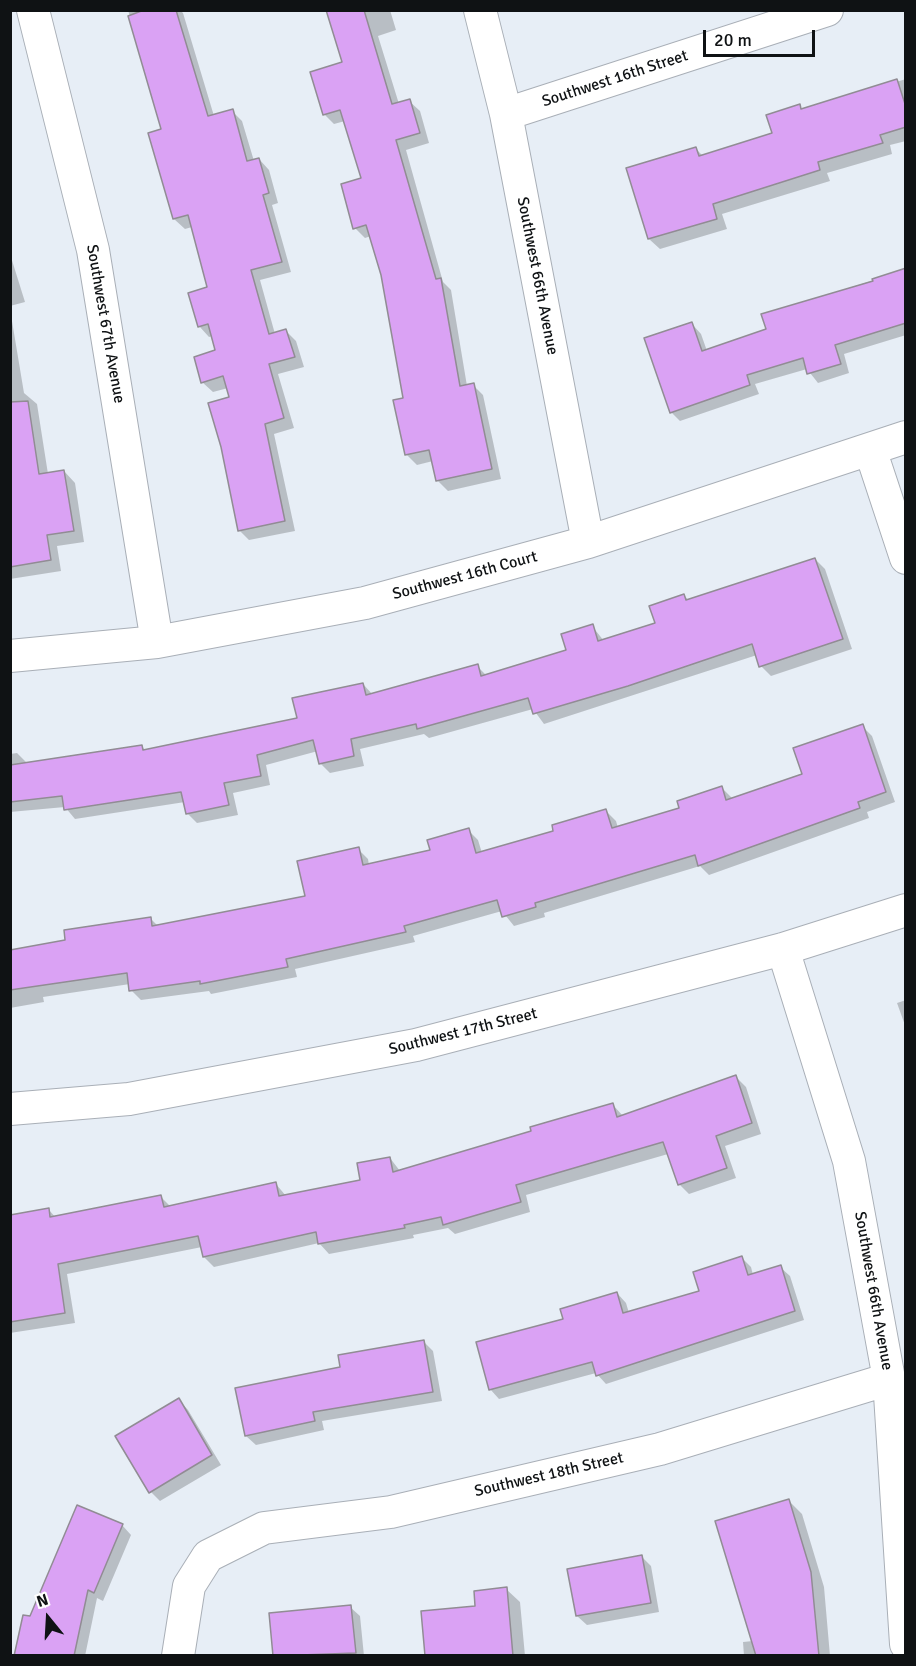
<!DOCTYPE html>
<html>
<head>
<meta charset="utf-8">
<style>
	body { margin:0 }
	#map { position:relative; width:916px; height:1666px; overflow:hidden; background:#e7eef6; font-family:Signika,sans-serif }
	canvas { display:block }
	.frame { position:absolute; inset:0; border:12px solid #0f1214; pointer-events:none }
	.north { position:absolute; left:18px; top:1588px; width:60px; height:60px; -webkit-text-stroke:4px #fff; paint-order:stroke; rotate:342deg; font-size:16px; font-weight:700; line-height:24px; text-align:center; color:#0f1214 }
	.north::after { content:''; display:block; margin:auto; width:21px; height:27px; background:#0f1214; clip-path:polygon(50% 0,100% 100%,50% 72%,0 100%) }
	.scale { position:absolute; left:703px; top:30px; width:112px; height:27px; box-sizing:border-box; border:3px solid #0f1214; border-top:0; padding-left:8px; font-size:18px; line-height:21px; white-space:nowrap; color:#0f1214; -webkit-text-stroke:4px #fff; paint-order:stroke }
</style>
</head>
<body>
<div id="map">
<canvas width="916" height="1666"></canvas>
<div class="frame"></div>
<div class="north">N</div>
<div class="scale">20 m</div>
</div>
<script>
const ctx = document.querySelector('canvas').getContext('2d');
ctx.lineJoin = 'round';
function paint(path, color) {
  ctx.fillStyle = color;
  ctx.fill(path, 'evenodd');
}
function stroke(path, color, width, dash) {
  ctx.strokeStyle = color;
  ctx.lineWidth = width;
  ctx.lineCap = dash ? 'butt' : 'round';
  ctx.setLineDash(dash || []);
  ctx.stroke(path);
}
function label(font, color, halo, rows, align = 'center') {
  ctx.font = font + ' Signika,sans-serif';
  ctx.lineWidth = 5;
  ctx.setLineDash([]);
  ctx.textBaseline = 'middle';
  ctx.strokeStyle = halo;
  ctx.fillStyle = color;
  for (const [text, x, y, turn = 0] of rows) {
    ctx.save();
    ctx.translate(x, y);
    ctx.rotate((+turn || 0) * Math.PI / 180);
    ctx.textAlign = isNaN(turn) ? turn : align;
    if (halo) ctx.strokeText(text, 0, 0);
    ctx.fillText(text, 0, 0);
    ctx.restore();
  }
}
paint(new Path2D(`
	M128,10H180L183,13L214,116L232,111L242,121L254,161L259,159L269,170L278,203L272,205L291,272L260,280L275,334L286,331L296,341L304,367L278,374L294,428L274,434L295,531L249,540L239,530L231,398L228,388L213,392L202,382L217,351L213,336L209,337L199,326L209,288L192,227L185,229L174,219L163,130Z
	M328,10H390L396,30L378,36L399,104L409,101L420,111L429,143L406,150L443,282L451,290L467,386L473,385L483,395L501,479L448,491L438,481L433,461L417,465L406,454L405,400L383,275L371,236L365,238L355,228L363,179L345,121L334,124L324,114L344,63Z
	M906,79V141L890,145L892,154L827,173L830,181L722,214L727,229L660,249L649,239L628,169L696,149L703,156L774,134L799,106L803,110Z
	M10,254L25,302L10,306Z
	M906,270V335L844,354L849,373L818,383L807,369L755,384L759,394L680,421L671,412L692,324L701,334L707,351L767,330L763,315Z
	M10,309L24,393L37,404L48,474L64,471L75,483L84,542L57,546L61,571L10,579Z
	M815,559L825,569L852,649L771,676L761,666L757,655L544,724L533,709L429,738L424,734L360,749L364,766L330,773L320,763L318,751L266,765L270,785L233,793L238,815L197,823L187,813L185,802L75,819L65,807L10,812V754L17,753L27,763L141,746L146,751L298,719L363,684L373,695L477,666L487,676L568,651L592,626L604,641L657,624L684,595L689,601Z
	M862,726L872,736L895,802L867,812L869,818L709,875L700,866L544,913L545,917L514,926L502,911L413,936L415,942L295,969L297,977L211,994L209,991L141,1000L131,990L130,984L43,997L44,1002L10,1008V952L67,941L151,919L158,926L307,897L358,849L368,859L369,865L432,851L468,830L478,840L482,853L555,832L606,811L616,821L618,828L681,809L722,788L733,799L804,775Z
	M906,1000V1028L897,1003Z
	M736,1077L746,1087L761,1134L725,1146L736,1178L689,1194L679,1184L668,1154L526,1195L530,1212L455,1234L448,1228L413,1235L414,1238L329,1254L319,1243L214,1267L204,1257L202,1247L67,1274L75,1323L10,1333V1230L49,1210L56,1218L161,1197L171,1207L276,1184L286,1196L362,1182L390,1158L400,1171L533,1132L613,1105L623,1116Z
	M742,1258L751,1267L753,1275L780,1267L790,1276L804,1320L606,1384L596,1373L499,1399L490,1389L565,1320L617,1293L626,1303L629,1313L701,1292Z
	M424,1342L433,1351L442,1401L322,1421L324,1430L256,1445L246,1436L342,1368Z
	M179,1400L188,1410L221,1465L160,1501L151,1492L118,1437Z
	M788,1500L802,1514L824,1587L830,1656H744L743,1642L753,1641Z
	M122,1525L131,1535L103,1601L97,1598L85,1656H15L31,1618Z
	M642,1557L651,1566L659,1612L587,1625L577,1616Z
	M506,1589L520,1602L525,1656H427L477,1608Z
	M350,1607L360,1616L364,1656H274Z`), '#0003');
const building = new Path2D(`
	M144,10H176L208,116L233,109L247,161L259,158L269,193L263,195L282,262L251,270L269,334L286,329L295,357L269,364L284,418L265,424L285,521L238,531L221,447L208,403L229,397L223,376L201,383L194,357L215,350L208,324L198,327L188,293L207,287L188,215L173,219L148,133L161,129L128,16Z
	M326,10H364L392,104L410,99L420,133L396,140L436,279L441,278L460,386L474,383L492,469L436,481L429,450L405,455L393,400L403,398L381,275L366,225L353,229L341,184L361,178L340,110L323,115L310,72L342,62Z
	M897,79L906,107V127L880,135L883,143L818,162L820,170L713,204L717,219L648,239L626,168L696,147L699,156L772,133L766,115L800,104L801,109Z
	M906,268V323L835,345L841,364L807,374L803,358L747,375L750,385L670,413L644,338L692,322L702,351L766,329L761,314L873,281L872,279Z
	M28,401L39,474L64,470L74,531L47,535L51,560L10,567V402Z
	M815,558L843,639L759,667L752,644L628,686L533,714L528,698L417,729L416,724L351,739L354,756L319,764L313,740L257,755L261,776L224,783L229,805L186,814L181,792L64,810L62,796L10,802V765L142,745L143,750L297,718L292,698L363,683L366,695L478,664L481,676L566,650L561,634L593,624L598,641L655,623L649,606L684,594L686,600Z
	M863,724L886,792L858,802L860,808L698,866L695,855L535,903L536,907L502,917L497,900L404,926L406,932L286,959L288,967L200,984V981L129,991L127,973L10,990V950L65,940L64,930L151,917L152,926L305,896L297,861L359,847L363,865L430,850L427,840L469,828L476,853L553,831L552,825L606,809L612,828L679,808L677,801L722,786L726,800L802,774L793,748Z
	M736,1075L752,1123L716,1136L727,1168L678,1185L663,1142L516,1185L521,1202L443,1225L441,1217L404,1225L405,1228L318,1244L316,1232L203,1257L198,1236L58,1264L65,1313L10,1322V1215L49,1208L50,1217L161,1195L164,1207L276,1182L279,1196L360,1180L357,1163L390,1157L393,1172L531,1131L530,1127L613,1103L617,1117Z
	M742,1256L748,1275L781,1265L795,1311L596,1376L592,1362L489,1390L476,1342L563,1319L560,1309L617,1292L623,1313L699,1291L693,1272Z
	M424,1340L433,1392L313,1412L315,1421L245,1436L235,1388L340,1367L338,1355Z
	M179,1398L212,1455L149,1493L115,1436Z
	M789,1499L811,1572L819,1656H756L715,1521Z
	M77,1505L123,1524L94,1593L88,1590L74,1656H14L23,1615L30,1616Z
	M642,1555L651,1603L576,1616L567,1569Z
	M507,1587L513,1656H425L421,1611L475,1606L474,1591Z
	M351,1605L356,1653L273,1656L269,1613Z`);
paint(building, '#daa2f4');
stroke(building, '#918c94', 1.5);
const street = new Path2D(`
	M33,10L93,250L157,642
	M480,10L506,114L588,542
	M506,114L827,10
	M870,449L906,558
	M10,656L157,642L365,603L588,542L906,437
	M783,949L849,1161L889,1379L906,1644
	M10,1109L129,1099L416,1045L783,949L906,910
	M178,1656L189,1586L208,1556L264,1528L391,1512L660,1449L889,1379`);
stroke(street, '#a9afb7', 34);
stroke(street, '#fff', 32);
label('16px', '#0f1214', '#fff', [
	["Southwest 16th Street",615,79,-18],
	["Southwest 66th Avenue",537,276,79],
	["Southwest 67th Avenue",105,324,80],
	["Southwest 16th Court",465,576,-15],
	["Southwest 17th Street",463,1032,-14],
	["Southwest 66th Avenue",873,1291,80],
	["Southwest 18th Street",549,1475,-13]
]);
</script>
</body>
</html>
